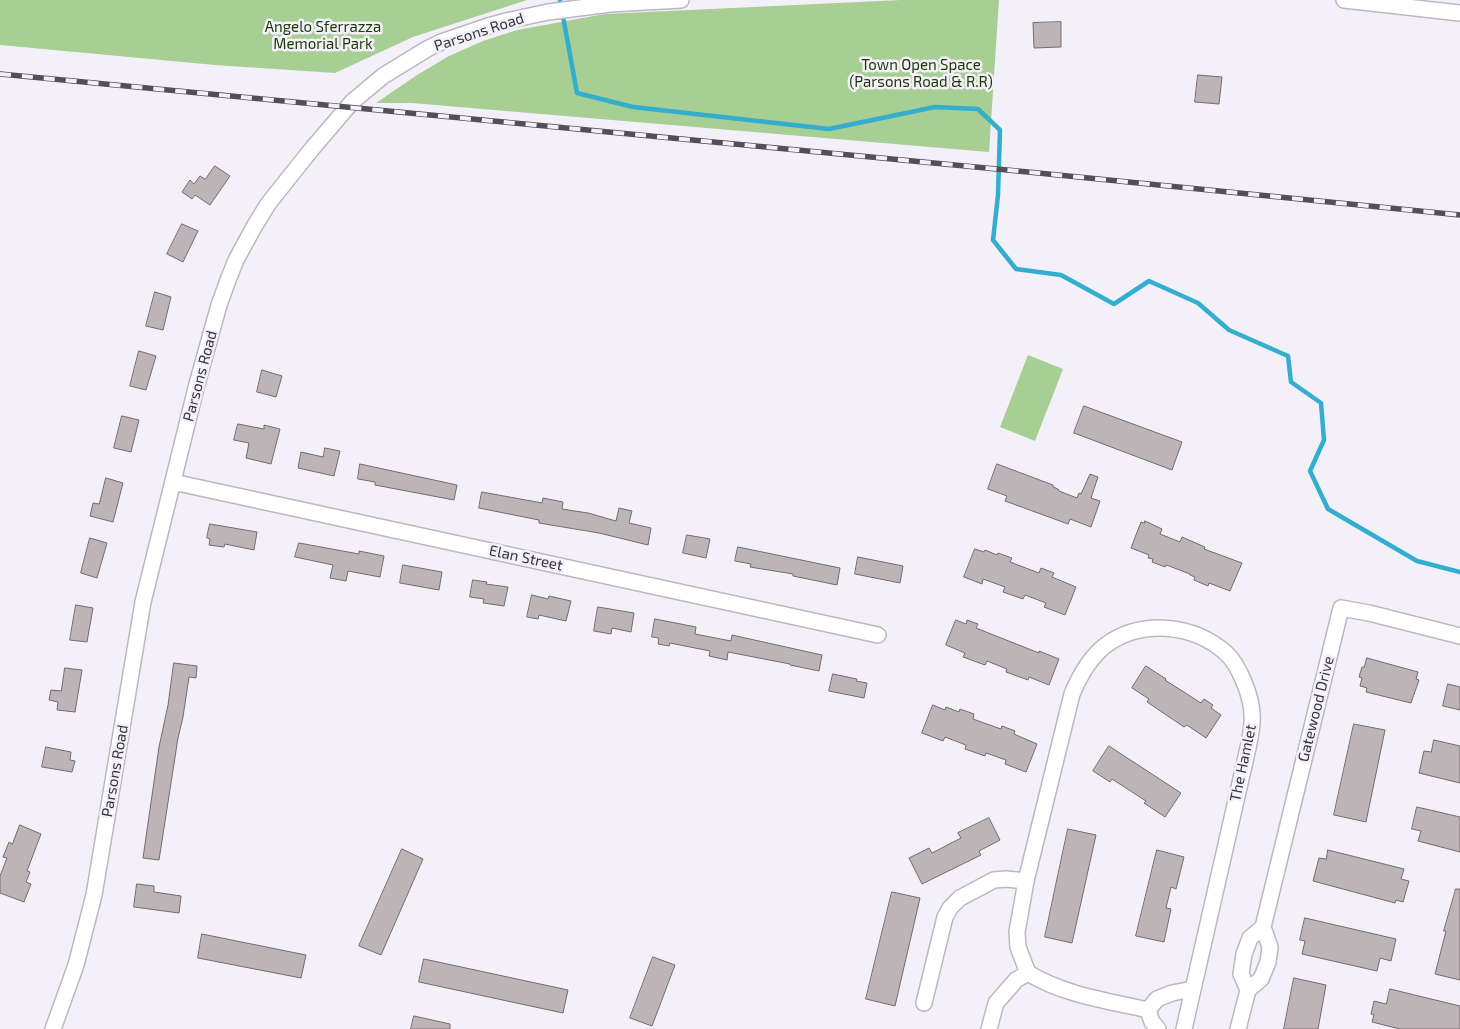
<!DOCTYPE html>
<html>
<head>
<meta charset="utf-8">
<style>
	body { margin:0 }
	canvas { display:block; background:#f4f0f9 }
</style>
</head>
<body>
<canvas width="1460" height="1029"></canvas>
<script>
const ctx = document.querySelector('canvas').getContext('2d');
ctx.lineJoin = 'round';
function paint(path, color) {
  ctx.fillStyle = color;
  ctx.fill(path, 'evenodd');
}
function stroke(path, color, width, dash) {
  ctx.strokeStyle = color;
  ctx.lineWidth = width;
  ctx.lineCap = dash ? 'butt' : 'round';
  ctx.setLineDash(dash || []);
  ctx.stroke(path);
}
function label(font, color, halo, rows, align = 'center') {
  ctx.font = font + ' "Exo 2",sans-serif';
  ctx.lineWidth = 5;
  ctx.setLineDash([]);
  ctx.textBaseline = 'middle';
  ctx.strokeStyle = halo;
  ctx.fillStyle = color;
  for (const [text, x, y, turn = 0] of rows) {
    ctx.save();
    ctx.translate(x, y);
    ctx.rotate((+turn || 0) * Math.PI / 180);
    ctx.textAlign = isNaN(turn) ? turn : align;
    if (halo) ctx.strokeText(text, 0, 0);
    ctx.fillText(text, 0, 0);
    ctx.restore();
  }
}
paint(new Path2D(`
	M0,0H527L413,37L335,73L215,65L0,45Z
	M901,0H999L989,152L412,103H376L417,75L449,56L483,41L517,30L605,14Z
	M1028,355L1063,369L1035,441L1000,427Z`), '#a7ce93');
stroke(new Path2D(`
	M560,0L577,93L633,107L829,129L935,107L978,109L1000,130L998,195L993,240L1016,269L1061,275L1114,304L1149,281L1198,303L1229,330L1288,356L1291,382L1321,403L1324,440L1310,471L1328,509L1417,561L1460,572`), '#34aece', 4.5);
const building = new Path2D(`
	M1061,22V47L1034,48L1033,23Z
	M1198,75L1222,77L1219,104L1195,102Z
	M215,166L230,176L210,205L195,195L192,199L182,192L190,180L194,184L200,176L205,179Z
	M182,224L198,231L183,262L167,254Z
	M155,292L171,297L163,330L146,326Z
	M139,351L156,356L146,390L130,386Z
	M262,370L282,376L276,397L257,392Z
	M1084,406L1182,442L1172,470L1074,433Z
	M122,416L139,420L131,452L114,448Z
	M238,424L264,429V425L280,429L271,464L246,458L249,443L234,440Z
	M325,448L340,451L334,476L298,468L301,452L323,457Z
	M360,464L457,485L454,500L375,485V482L358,479Z
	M997,464L1053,485V487L1058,489L1059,491L1077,498L1079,493L1081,494L1090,474L1098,477L1091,498L1100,501L1091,527L1070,519L1068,524L1005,501L1007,496L988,489Z
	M106,478L123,483L113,522L90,516L93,503L99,504Z
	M482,492L542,503L543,498L563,502L562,509L588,513L616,521L619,508L632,511L629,523L651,528L648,545L599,533L539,523V520L479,508Z
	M1145,521L1162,529L1160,534L1180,542L1182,537L1205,547L1204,549L1242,563L1230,591L1209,583L1208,586L1194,580L1195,577L1190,575V574L1169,566L1166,565L1165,567L1152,562L1153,559L1148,558L1149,555L1131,548L1141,522L1144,523Z
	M210,524L257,532L254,550L225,544L224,547L209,545L210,539L207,538Z
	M687,535L710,539L706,558L683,553Z
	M90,538L107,543L97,578L81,573Z
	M299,543L359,554V551L384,556L380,577L348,571L346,581L330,578L333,565L295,557Z
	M738,547L840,568L837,585L793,576V574L750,567L751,564L735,561Z
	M975,549L984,552L985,550L997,555L998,553L1012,558L1010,562L1039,573L1041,568L1054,573L1052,577L1076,587L1065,615L1044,607L1046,603L1025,595L1023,599L1003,592L1005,587L983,579L982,584L964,577Z
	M858,557L903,566L900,583L855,574Z
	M403,565L442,572L439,590L400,583Z
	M473,580L487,582L486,584L508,587L504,606L483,603L484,599L470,597Z
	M532,595L548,599L549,596L571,601L566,621L539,615L538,619L527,617Z
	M76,605L93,608L87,642L70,640Z
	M598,607L634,613L631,632L612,628L611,634L594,631Z
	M655,619L696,627L695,634L731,641L732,635L822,655L819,671L790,665V664L728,652L727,660L709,656L710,651L670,643L669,646L658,644L659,638L652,637Z
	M956,620L966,624L967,620L978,624L976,628L1039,653V651L1059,659L1049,685L1029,677L1028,680L1006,672L1007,669L987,661L985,665L963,657L965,653L946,645Z
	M1367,658L1418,672L1416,679L1419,680L1411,703L1366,692L1367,688L1360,686L1362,678L1359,677L1362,667H1364Z
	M174,663L197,666L196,678L189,677L183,717L178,738L159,860L143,858L159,747L168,705Z
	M1146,666L1166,679L1165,680L1201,703L1204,699L1213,705L1211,708L1221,715L1206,738L1187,725L1184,727L1147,702L1149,699L1132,688Z
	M65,668L82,670L75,712L57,710L58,702L49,700L51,690L61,691Z
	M833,674L857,679L856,681L867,683L864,698L829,691Z
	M1448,684L1460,687V710L1443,706Z
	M933,705L945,710L946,707L959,712L960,709L974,714L973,719L1001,729L1002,726L1015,731L1014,734L1037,744L1026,772L1005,764L1006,760L986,753L985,756L965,749L966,745L945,737L943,741L922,733Z
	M1354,724L1385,730L1366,822L1334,815Z
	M1434,740L1460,746V783L1419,773L1424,751L1431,752Z
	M1109,746L1181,793L1165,817L1144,803L1146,801L1112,779L1110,782L1093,771Z
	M46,747L71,752L70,760L75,761L72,772L42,767Z
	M1417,807L1460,817V852L1418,841L1421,831L1412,829Z
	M989,818L1000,840L979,851L981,855L922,884L909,858L929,848L932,853L961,838L958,833Z
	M20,825L41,834L27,871L30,872L26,882L31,884L24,902L0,893V876L7,858L3,857L9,842L12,844Z
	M1068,829L1096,835L1072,943L1045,937Z
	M402,849L423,859L381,955L359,946Z
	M1157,850L1184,857L1176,889L1171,887L1166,908L1171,909L1164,942L1136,936Z
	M1328,850L1404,869L1401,879L1409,881L1403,902L1396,900L1395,903L1313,881L1319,858L1326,859Z
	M137,884L154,886V892L181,896L179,913L134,907Z
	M1456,889H1460V980L1435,974L1446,931H1444Z
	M892,892L920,898L895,1006L866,999Z
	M1305,918L1396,939L1391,961L1380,958L1377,971L1302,954L1305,941L1300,940Z
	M202,934L306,955L301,978L198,958Z
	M653,957L675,965L652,1026L630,1018Z
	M424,959L568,990L563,1013L419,982Z
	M1294,978L1326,985L1318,1029H1284Z
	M1390,989L1460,1006V1029H1400L1372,1022L1374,1015L1371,1014L1374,1001L1386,1004Z
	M414,1016L450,1024V1029H411Z`);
paint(building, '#bdb4b8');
stroke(building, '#746b6f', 1);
const street = new Path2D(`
	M1344,0L1460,13
	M173,482L878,635
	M1028,973C1064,995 1109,1001 1148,1010
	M1248,990L1241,974L1244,954L1250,938L1263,927
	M924,1003L945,917L950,908L960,898L994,880L1006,879L1026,881
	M1148,1010L1157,999L1172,993L1193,989
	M1148,1010L1152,1022L1158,1029
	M53,1029L76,965L94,895L143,602L197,384L219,305L228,280L236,260L254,227L268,204L311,150L352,102L383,76L427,49L441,42L485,27L506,21L548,12L610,4L681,0
	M989,1029L996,1003L1016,980L1028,973L1018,947L1017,932L1026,881L1072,694C1080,675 1090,657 1106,645C1142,619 1193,624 1226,653C1239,665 1252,697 1252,715C1253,726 1250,737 1248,748L1184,1029
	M1238,1029L1248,990L1261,979L1268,962L1270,947L1263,927L1341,608L1369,613L1460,636`);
stroke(street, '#bbb8c1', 18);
stroke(street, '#fff', 15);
const rail = new Path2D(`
	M0,74L1028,172L1460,215`);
stroke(rail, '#525054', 5.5);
stroke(rail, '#f4f0f9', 4, [11]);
label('15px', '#1a3803', '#f4f0f9', [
	["Angelo Sferrazza",323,27],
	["Memorial Park",323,44],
	["Town Open Space",921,65],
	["(Parsons Road & R.R)",921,82]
]);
label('15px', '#373639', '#f4f0f9', [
	["Parsons Road",479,32,-18],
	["Parsons Road",200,376,-75],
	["Elan Street",526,558,12],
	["Gatewood Drive",1316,709,-76],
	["The Hamlet",1243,763,-78],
	["Parsons Road",115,771,-80]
]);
</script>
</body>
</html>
